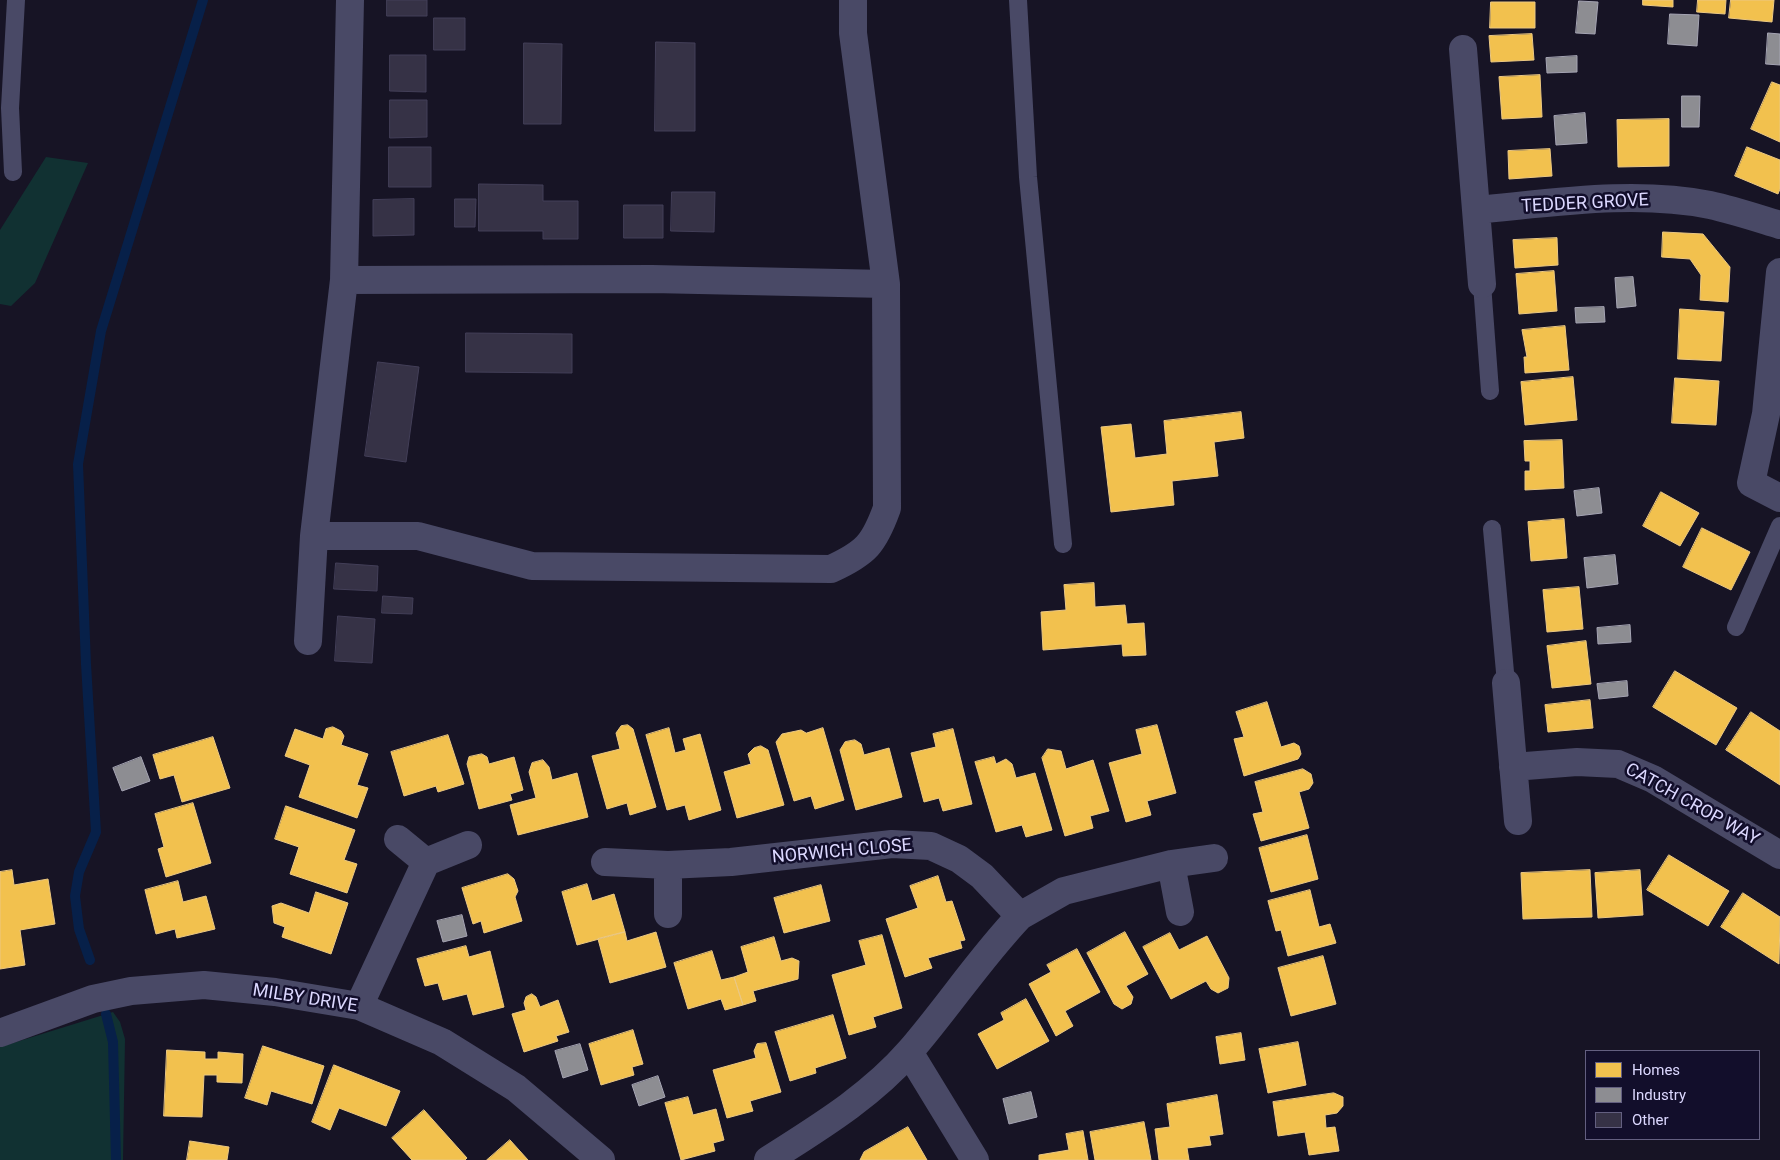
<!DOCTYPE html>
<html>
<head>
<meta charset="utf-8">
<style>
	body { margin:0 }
	#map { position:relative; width:1780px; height:1160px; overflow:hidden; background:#171425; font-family:Roboto,sans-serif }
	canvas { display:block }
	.legend { position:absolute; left:1585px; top:1050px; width:175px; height:90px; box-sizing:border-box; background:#120e2b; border:1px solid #635f80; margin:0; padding:6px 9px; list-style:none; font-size:15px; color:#dcd8ff }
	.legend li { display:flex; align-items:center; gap:10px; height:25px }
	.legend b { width:25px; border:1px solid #635f80 }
</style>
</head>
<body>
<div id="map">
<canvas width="1780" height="1160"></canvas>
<ul class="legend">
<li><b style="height:14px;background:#f2c14e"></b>Homes</li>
<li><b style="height:14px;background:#8d8d92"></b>Industry</li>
<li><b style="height:14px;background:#363246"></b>Other</li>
</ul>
</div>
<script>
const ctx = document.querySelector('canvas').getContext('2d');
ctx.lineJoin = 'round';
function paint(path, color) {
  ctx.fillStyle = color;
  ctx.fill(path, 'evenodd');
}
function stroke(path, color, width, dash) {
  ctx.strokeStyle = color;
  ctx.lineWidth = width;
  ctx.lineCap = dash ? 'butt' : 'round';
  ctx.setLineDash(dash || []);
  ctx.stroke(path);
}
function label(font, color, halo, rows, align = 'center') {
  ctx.font = font + ' Roboto,sans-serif';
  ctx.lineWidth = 5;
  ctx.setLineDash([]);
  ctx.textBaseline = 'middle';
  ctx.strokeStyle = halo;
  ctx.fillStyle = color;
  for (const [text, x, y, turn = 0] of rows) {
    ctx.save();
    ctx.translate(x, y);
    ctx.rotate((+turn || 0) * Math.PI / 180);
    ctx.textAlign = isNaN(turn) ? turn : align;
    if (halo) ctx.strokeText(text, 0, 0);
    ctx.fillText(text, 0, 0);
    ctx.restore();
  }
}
paint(new Path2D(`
	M46,157L88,163L35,283L11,306L0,304V230Z
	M113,1012L120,1022L125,1039L123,1160H0V1047Z`), '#113132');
const homes = new Path2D(`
	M1643,0H1673V7L1643,5Z
	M1698,0H1726L1725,14L1697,12Z
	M1731,0H1774L1772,22L1729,18Z
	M1491,2H1535V28H1490Z
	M1532,34L1534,60L1491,62L1489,36Z
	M1540,75L1542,117L1502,119L1499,77Z
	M1772,82L1780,85V142L1751,129Z
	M1669,119V166L1618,167L1617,120Z
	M1747,147L1780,160V189L1778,194L1735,176Z
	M1550,149L1552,176L1509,179L1508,151Z
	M1663,232L1703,234L1730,267L1728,302L1700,300L1701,275L1690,259L1662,257Z
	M1557,238L1558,265L1515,268L1513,240Z
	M1554,271L1557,311L1519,314L1516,274Z
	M1680,309L1724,312L1721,361L1678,359Z
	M1565,326L1569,370L1525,373L1524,357H1527L1522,330Z
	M1573,377L1577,420L1525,425L1521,382Z
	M1675,378L1719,381L1716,425L1672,423Z
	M1241,412L1244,438L1214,442L1218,476L1172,481L1174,505L1111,512L1101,427L1131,424L1135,458L1167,454L1164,421Z
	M1562,440L1564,488L1525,490V471H1530V461H1525L1524,441Z
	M1661,492L1699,513L1680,546L1643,526Z
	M1564,519L1567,558L1531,561L1528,522Z
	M1702,528L1750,552L1731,590L1683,567Z
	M1094,583L1095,607L1125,605L1127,624L1144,623L1146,655L1123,656L1122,644L1043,650L1041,612L1066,610L1064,585Z
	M1579,587L1583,629L1547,632L1543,590Z
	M1586,641L1591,684L1552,688L1547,646Z
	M1675,671L1737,708L1716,745L1653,707Z
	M1590,700L1593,728L1548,732L1545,705Z
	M1267,702L1281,747L1294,743L1299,746L1301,754L1298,759L1244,776L1234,739L1244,737L1236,712Z
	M1751,712L1780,731V785L1726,750Z
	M628,725L633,729L656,807L630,815L627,803L607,809L592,756L620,749L616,733L621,726Z
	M1157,725L1176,793L1147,801L1151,815L1126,822L1109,763L1142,754L1136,730Z
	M333,727L341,731L344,736L341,745L368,754L357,785L368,788L357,818L299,797L310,765L285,756L295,729L323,739L326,729Z
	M669,728L675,753L686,750L683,739L700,734L721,810L689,820L685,805L667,810L646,735Z
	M823,728L844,800L815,809L811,796L794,801L776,742L782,734L801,730L806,733Z
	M953,729L972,804L943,811L939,798L924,802L911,753L936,747L933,734Z
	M448,735L464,784L438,792L436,786L404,796L391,752Z
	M213,737L230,788L182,802L174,775L160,779L153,755Z
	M855,740L861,744L864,755L889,748L902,797L856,810L840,750L845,742Z
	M761,746L768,750L784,805L737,818L724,772L751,764L748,754L754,748Z
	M1048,749L1061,751L1066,769L1093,760L1109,811L1090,816L1093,828L1065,836L1042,758Z
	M482,754L487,757L489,764L514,757L523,790L510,794L512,800L479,809L467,764L469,757Z
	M994,757L996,764L1006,759L1012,764L1016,778L1035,773L1052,830L1026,837L1022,825L996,832L975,762Z
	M543,760L549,767L552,780L577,773L588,817L518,835L510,805L536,798L529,772L532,763Z
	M1303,769L1311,774L1313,783L1309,789L1299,792L1309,828L1261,841L1253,814L1263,812L1255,782Z
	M193,803L211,863L166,877L158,849L164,847L155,814Z
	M286,806L355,830L344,860L357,864L347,893L290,874L299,847L275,839Z
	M1307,835L1318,879L1271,892L1259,848Z
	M1669,855L1729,891L1708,926L1647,890Z
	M12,870L14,885L48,879L55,924L20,930L25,965L0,969V872Z
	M1590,870L1592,917L1523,919L1521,873Z
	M1640,870L1643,915L1598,918L1595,873Z
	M508,874L514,879L518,891L515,897L522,921L484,933L481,921L473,924L462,888Z
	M938,876L946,902L952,901L965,940L960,941L962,948L928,958L932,968L905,977L886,919L918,908L910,886Z
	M178,881L183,902L206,896L215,929L177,938L175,929L156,934L145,890Z
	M587,884L592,901L614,894L625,932L577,945L562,892Z
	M821,885L830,921L784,933L774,898Z
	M1310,890L1319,927L1330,924L1336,943L1288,956L1281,930L1276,931L1268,901Z
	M316,892L348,903L331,954L282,937L285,927L274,923L272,906L281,903L309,913Z
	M1743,893L1780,917L1779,964L1721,927Z
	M625,932L627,941L656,932L666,967L610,983L598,939Z
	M1125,932L1148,974L1126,986L1133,997L1131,1004L1122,1009L1114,1004L1087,953Z
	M1170,933L1179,950L1207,936L1229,978L1228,988L1218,993L1211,989L1206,981L1171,999L1143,947Z
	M882,935L902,1008L873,1017L876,1027L849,1035L832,975L866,965L859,941Z
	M774,937L781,961L792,958L799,961L798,979L753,991L756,1001L743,1005L734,977L748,972L741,947Z
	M466,946L469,957L490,951L504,1007L473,1015L467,994L443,1000L438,983L425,986L417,959Z
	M1077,949L1100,992L1065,1011L1073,1026L1056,1036L1029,984L1051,972L1047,965Z
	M712,951L721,980L734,977L743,1005L725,1010L721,999L688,1009L674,963Z
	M1323,956L1336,1004L1291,1016L1278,968Z
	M532,994L536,997L540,1007L558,1000L569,1032L556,1036L558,1041L524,1052L512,1014L526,1010L524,1003L526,997Z
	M1026,999L1049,1041L997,1069L978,1034L1004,1020L1001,1013Z
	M833,1015L846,1058L815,1068L816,1073L790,1081L775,1032Z
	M633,1030L643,1064L632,1067L634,1075L601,1085L589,1044Z
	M1241,1033L1245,1060L1220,1064L1216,1037Z
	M1298,1042L1306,1085L1268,1093L1259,1049Z
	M766,1043L781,1092L750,1101L753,1111L727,1118L713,1070L756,1058L754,1051L757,1044Z
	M263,1046L324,1066L312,1104L271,1091L267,1105L245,1098Z
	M167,1050L205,1052V1059H218V1052L243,1054L242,1083L217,1082V1075H204L202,1117L164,1116Z
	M334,1065L400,1091L386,1126L339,1108L330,1130L312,1122Z
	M1334,1093L1343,1097V1106L1337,1113L1325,1115L1326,1128L1335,1127L1339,1151L1309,1155L1305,1132L1278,1136L1273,1102Z
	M1217,1095L1223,1134L1209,1136L1211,1145L1187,1148L1189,1160H1159L1155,1129L1170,1127L1167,1104Z
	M688,1097L693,1115L716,1109L724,1140L713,1143L715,1151L681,1160L665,1103Z
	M424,1110L467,1158L465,1160H412L392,1138Z
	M1144,1122L1151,1160H1095L1090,1132Z
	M908,1127L927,1160H860L864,1152Z
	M1083,1131L1088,1160H1039V1155L1069,1150L1066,1134Z
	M510,1140L528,1160H487Z
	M190,1141L229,1147L227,1160H187Z`);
paint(homes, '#f2c14e');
stroke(homes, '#ebc883', 1);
const industry = new Path2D(`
	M1579,1L1598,2L1595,34L1576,33Z
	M1670,14L1699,15L1697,46L1668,44Z
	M1768,33L1780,34V65L1766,64Z
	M1577,56V72L1547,73L1546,58Z
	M1682,96H1700L1699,127H1682Z
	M1585,113L1587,143L1556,145L1554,116Z
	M1633,277L1636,306L1617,308L1615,278Z
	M1604,307L1605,322L1576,323L1575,308Z
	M1599,488L1602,513L1577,516L1574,491Z
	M1615,555L1618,584L1587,588L1584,558Z
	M1630,625L1631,642L1598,644L1597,628Z
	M1627,681L1628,696L1599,699L1597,684Z
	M141,757L150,781L122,791L113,768Z
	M462,915L467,936L443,942L437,921Z
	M580,1044L588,1070L563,1078L555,1051Z
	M658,1076L665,1097L639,1106L632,1085Z
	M1031,1092L1037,1117L1009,1124L1003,1099Z`);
paint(industry, '#8d8d92');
stroke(industry, '#a5a4b3', 1);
stroke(new Path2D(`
	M90,960L79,929L75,896L79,872L96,832L86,664L78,464L101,331L203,0
	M106,1014L113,1042L116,1160`), '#072049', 10);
const building = new Path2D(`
	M387,0H427V16H387Z
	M434,18H465V50H434Z
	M656,42L695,43V131H655Z
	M524,43L562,44L561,124H524Z
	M390,55H426V92L390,91Z
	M390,100H427V137L390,138Z
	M389,147H431V187H389Z
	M479,184L543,185V201H578V239H543V231H479Z
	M672,192H715L714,232L671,231Z
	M414,199V235L373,236V200Z
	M455,199H476L475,227H455Z
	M624,205H663V238H624Z
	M466,333L572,334V373L466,372Z
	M378,362L419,367L406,462L365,456Z
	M336,563L378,566L377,591L334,589Z
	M383,596L413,598L412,614L382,613Z
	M338,616L375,619L372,663L335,661Z`);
paint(building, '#363246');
stroke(building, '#433f58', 1);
stroke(new Path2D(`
	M1018,0L1028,177L1063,544
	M13,172L10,108L16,0
	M1482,284L1490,391
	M1492,529L1506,683
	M1736,627L1780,526`), '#494966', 18);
stroke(new Path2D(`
	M1463,49L1482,284
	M1476,210C1553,203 1634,190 1710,205C1733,210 1757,218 1780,225
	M1780,272L1766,414L1751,483L1780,498
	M344,280L652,279L886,284
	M314,536H418L532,566L831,569C866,553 874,544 887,508L886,284L853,33V0
	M308,641L314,536L344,280L350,0
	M1506,683L1518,821
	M1513,767L1577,762L1618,764L1653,779L1780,855
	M398,839L426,862L468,845
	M605,862L668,865L731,862L892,844L931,846L959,859L982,876L1020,916C980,958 948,1007 910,1051C870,1097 818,1128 768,1160
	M1171,864L1180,912
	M668,914V865
	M1020,916L1064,891L1171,864L1214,858
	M359,1006L426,862
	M0,1033L93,999L131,991L204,985L275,992L359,1006L442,1042L516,1088L601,1160
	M909,1052L975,1160`), '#494966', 28);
label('18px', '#dcd8ff', '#120e2b', [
	["TEDDER GROVE",1585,204,-3],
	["CATCH CROP WAY",1692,805,29],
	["NORWICH CLOSE",842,852,-5],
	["MILBY DRIVE",305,999,9]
]);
</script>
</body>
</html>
